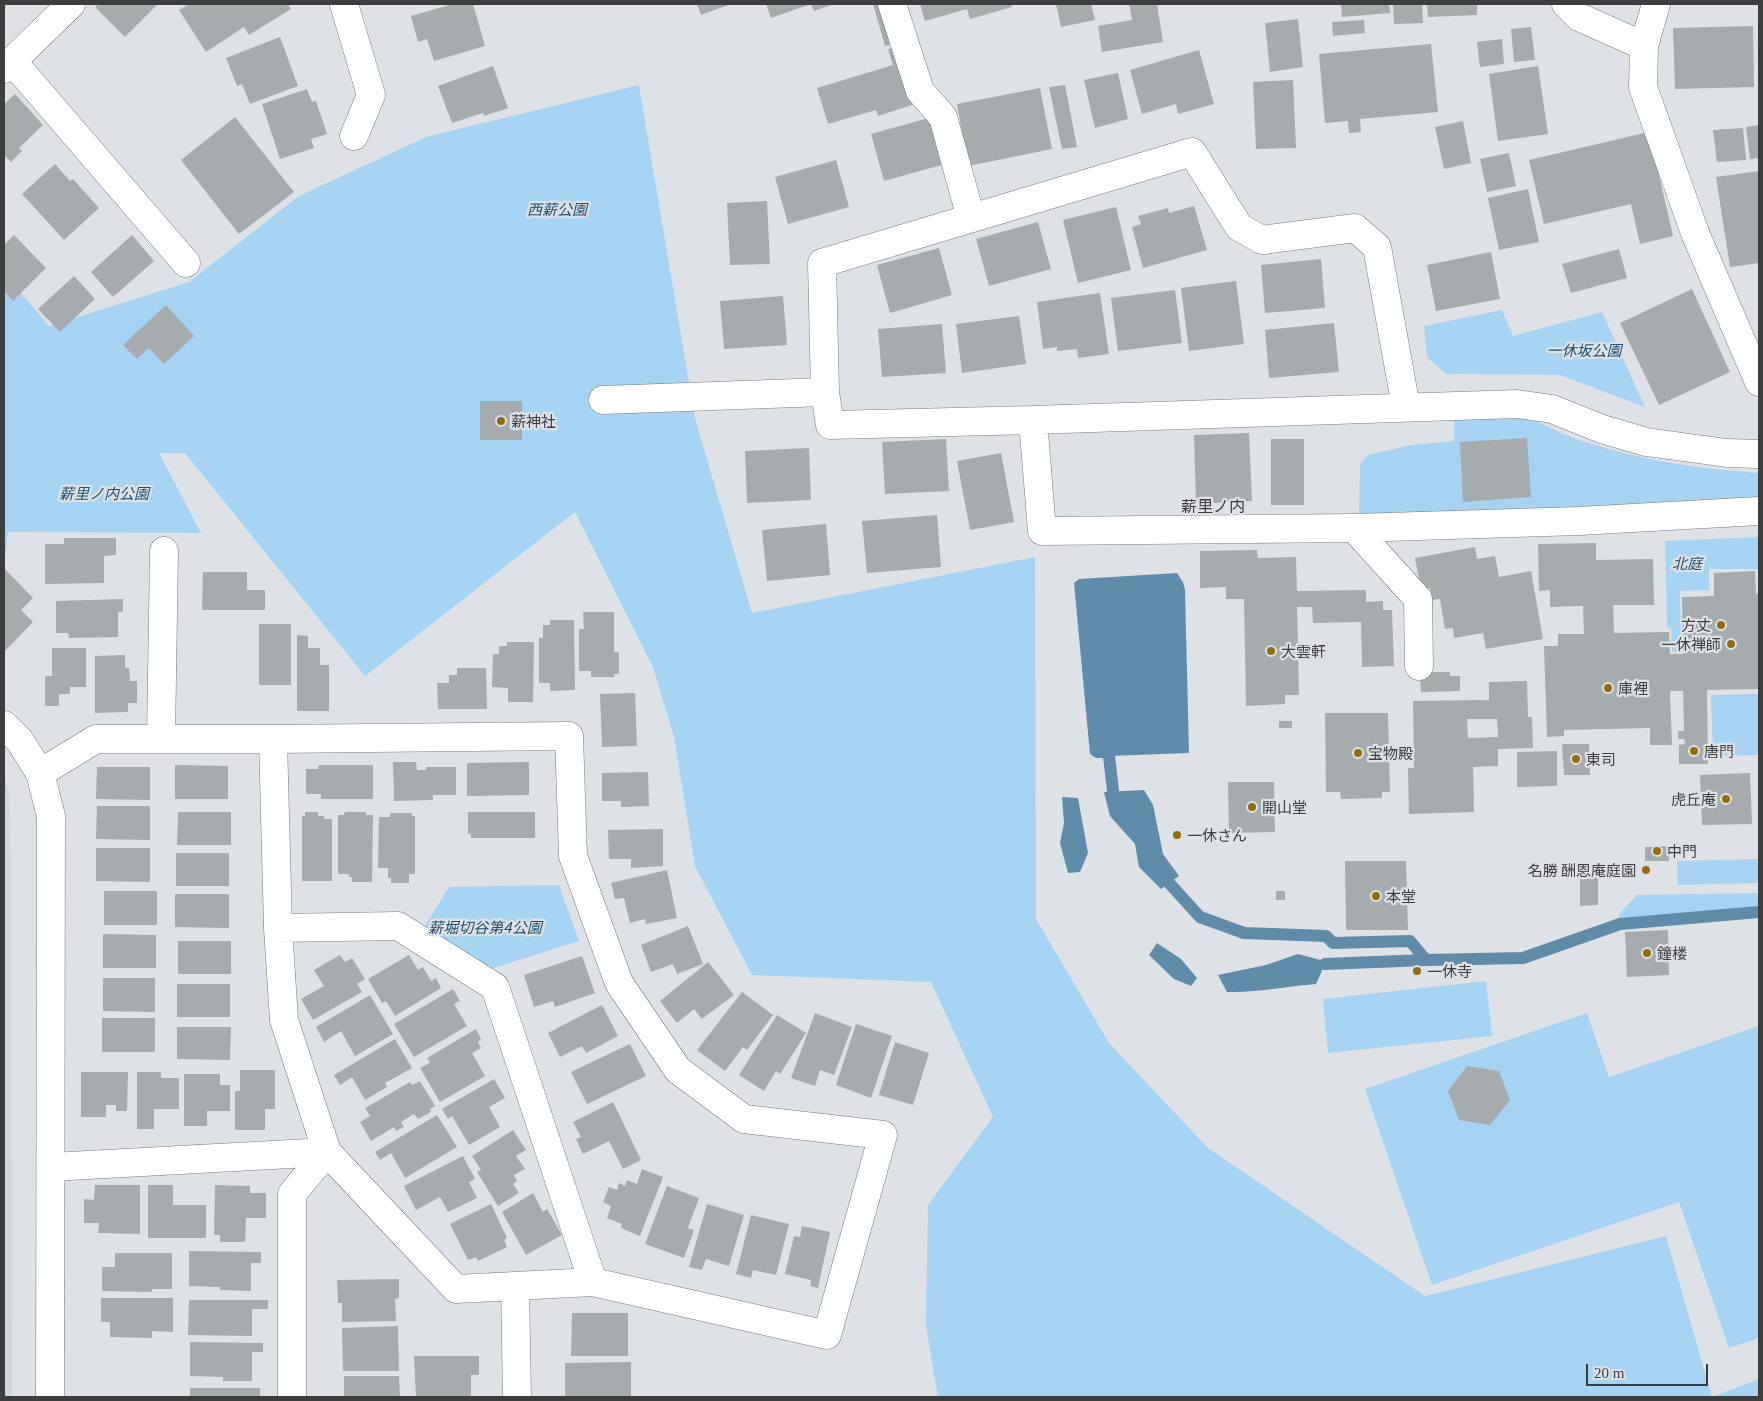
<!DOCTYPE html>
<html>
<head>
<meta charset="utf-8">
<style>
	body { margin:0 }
	#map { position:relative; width:1763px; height:1401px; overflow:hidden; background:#dee2e6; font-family:Georgia,serif }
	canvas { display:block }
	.frame { position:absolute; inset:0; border:5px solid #3b3d3e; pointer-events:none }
	.scale { position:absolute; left:1586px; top:1364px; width:122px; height:22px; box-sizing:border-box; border:2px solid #3b3d3e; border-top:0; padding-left:6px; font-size:15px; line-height:18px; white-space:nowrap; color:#3b3d3e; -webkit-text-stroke:4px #dee2e6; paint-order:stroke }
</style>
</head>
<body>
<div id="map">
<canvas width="1763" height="1401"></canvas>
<div class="frame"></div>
<div class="scale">20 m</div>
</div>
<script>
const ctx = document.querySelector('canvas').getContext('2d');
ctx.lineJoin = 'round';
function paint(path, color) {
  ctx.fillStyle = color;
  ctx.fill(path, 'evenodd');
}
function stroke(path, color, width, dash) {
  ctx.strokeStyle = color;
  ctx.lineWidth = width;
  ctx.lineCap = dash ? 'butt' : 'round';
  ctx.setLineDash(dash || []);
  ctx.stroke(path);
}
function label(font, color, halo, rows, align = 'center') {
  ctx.font = font + ' Georgia,"Noto Sans JP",serif';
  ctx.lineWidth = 4.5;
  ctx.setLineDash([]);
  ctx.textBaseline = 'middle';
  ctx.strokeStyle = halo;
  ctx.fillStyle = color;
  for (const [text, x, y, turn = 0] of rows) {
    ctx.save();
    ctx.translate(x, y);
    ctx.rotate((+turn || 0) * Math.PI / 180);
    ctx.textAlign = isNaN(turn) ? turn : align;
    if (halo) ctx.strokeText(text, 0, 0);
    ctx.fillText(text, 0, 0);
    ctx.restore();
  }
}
paint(new Path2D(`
	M4,778L9,794L11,891L12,1397H4Z`), '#ccd8e0');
paint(new Path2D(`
	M639,85L695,418L752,613L1035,557L1036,919L1109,1043L1208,1148L1425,1296L1666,1236L1712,1397L1759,1379V1397H938L926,1326L928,1205L993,1117L931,982L752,975L695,866L674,737L653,667L575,512L365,676L185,453H159L201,533L8,532L4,568V273L49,326L189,282L299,196L426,137Z
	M1502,310L1513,336L1602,312L1645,407L1560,375L1446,374L1427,357L1424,326Z
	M1525,416C1546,425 1567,437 1589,443C1644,461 1701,469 1759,473V502L1359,517L1360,464L1368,455L1411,445L1454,441V418Z
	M1759,537V569H1709V590L1680,591L1681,652H1672L1671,628L1667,627L1665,541Z
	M1759,694V755L1713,756L1711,695Z
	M1759,859V883L1678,885L1677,861Z
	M559,885L579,941L481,972L420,934L449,887Z
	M1759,893V909L1619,921V914L1637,895Z
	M1486,981L1492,1036L1328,1053L1323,999Z
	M1587,1013L1609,1077L1759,1026V1338L1729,1348L1679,1202L1432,1285L1365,1089Z`), '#a7d3f2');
paint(new Path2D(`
	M1177,573L1183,582L1185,590L1189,753L1109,756L1104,758H1096L1090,754L1074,583L1079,579Z
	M1144,790L1153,805L1163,854L1179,876L1161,889L1139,867L1135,844L1110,816L1104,792Z
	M1062,797L1078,798L1088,853L1080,872L1068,873L1060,843L1064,823Z
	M1157,943L1181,959L1197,978L1191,986L1174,979L1149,955Z
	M1298,954L1324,961L1325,964L1316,984C1287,986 1257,993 1227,992L1218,975L1266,965Z`), '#608ba9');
stroke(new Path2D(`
	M1109,756L1113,791
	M1169,883L1200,917L1244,933L1326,936L1333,943L1410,941L1426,960L1523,958L1620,924L1759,912
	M1325,964L1426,960`), '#608ba9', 12);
paint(new Path2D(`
	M99,4H158L125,37L95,7Z
	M189,4H288L291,9L249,35L244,27L206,52L179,10Z
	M453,4H473L485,46L434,61L427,39L418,42L411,16Z
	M697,4H731L701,15Z
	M766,4H811L771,18Z
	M811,4H834L814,11Z
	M873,4H887L897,43L885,46Z
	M920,4H1011L1012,7L970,19L967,9L925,21Z
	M1056,4H1091L1095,20L1061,27Z
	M1129,4H1157L1163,42L1102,52L1098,26L1132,20Z
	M1341,4H1389L1390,13L1342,17Z
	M1393,4H1422L1423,23L1394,24Z
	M1427,4H1477V15L1428,17Z
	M1298,19L1303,67L1270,72L1265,23Z
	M1364,20L1365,33L1333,36L1332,22Z
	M1753,26L1754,87L1675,89L1673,28Z
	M1531,27L1535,60L1514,62L1511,29Z
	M280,37L298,86L250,104L242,84L237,86L226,58Z
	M1502,39L1504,64L1480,67L1477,42Z
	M904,44L921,102L878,116L876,110L828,124L817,88L893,65L888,49Z
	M1431,44L1438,112L1360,119L1361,132L1349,133L1348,121L1325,123L1319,54Z
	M1199,50L1214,104L1178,114L1176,104L1142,114L1130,70Z
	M493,66L508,108L484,116L483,113L452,123L438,86Z
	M1538,66L1548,134L1498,141L1489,74Z
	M1118,73L1128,119L1095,128L1084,80Z
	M1293,80L1296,148L1256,149L1253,82Z
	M1065,85L1077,147L1062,149L1049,87Z
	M1040,88L1052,149L968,166L957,104Z
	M307,89L312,102L316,101L327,134L311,139L314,148L280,159L262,104Z
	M15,94L43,125L19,148L22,151L11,162L4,155V104Z
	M235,117L294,192L239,234L181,160Z
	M932,117L945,164L884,181L871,134Z
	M1463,121L1471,163L1444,169L1435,127Z
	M1759,125V158L1750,159L1746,127Z
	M1743,128L1746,160L1717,162L1713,130Z
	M1649,132L1673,236L1640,244L1631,204L1544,224L1529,160Z
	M1509,153L1516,186L1487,192L1480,159Z
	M836,160L849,207L788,224L775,177Z
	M55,164L70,181L73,179L99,208L64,240L22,194Z
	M1759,171V263L1730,267L1716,177Z
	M1528,189L1539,242L1499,250L1488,198Z
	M767,201L770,264L730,265L727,203Z
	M1194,206L1207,250L1143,268L1132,227L1141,224L1138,216L1168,208L1169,213Z
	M1116,207L1131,270L1078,283L1063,220Z
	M1038,222L1051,269L989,286L976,239Z
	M14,235L46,268L13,301L4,291V245Z
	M132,235L154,261L113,297L91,272Z
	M939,248L952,295L890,313L877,265Z
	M1619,249L1627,278L1571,293L1562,264Z
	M1491,252L1500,299L1436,311L1427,265Z
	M1321,259L1325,308L1265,313L1261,265Z
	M74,276L95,299L60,332L38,309Z
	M1236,281L1244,344L1189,351L1181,288Z
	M1692,289L1730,372L1659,405L1620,323Z
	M1175,290L1182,343L1118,351L1111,298Z
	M1100,293L1109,354L1078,358L1077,349L1057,351V347L1043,349L1037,302Z
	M783,296L787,345L724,349L720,301Z
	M166,305L194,336L164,364L149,348L137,359L123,345Z
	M1019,316L1026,364L962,373L956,324Z
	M1334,323L1339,372L1269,378L1265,330Z
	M942,324L946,373L882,377L878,329Z
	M480,401H522V440H480Z
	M1249,433L1252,501L1196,504L1194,435Z
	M1527,438L1531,497L1463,502L1460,442Z
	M946,439L949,491L885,494L882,442Z
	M1271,439H1304V505H1271Z
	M809,448L811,500L747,503L745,451Z
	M1001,453L1014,522L970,530L957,461Z
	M937,515L941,567L867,573L862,521Z
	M826,524L830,575L767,581L762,530Z
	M64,538H116V555L104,556V583L45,584V544H64Z
	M1596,543V560L1653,559L1654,605H1613L1614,633L1669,632L1670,654H1683L1682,597L1714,596V573L1755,571L1756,594H1759V689L1707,690L1708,764H1679V745L1685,744L1684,739H1678V731H1684L1683,691H1670L1672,745H1650V728L1564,730V736L1547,737L1544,646H1558V634H1584L1583,606L1550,607V590L1539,591L1538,544Z
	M1475,547L1477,559L1495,556L1499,577L1531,571L1543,639L1486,649L1483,633L1454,638L1453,628L1445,629L1440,599L1432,600L1430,588L1421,589L1415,558Z
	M1257,550L1258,558L1296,557L1297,591L1366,590V602L1383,601V610H1392L1394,666L1362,667L1361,622L1313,623L1312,607H1297L1299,695H1285V704L1246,706L1244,599H1226V587L1200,588V551Z
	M4,568L33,598L21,610L33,622L4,652Z
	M203,572H247V590H265V610H202Z
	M123,599V612H118V637L69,638L68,633H56V601Z
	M583,612H614V652H619V674H614V677H591V671H579V629H584Z
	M550,620H574L575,690L550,691V683H539V638H543V625H550Z
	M259,624H291V685H259Z
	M297,635L308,636V648H320V665H329V711H297Z
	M507,642H534L533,702H508V688L492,687L493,654H499V646H507Z
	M52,648H86V687H70V694H59V706H45V676H52Z
	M125,655V668H129L130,681H137V703H128V712L95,713V656Z
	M457,668H486L487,709H438L437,683H449V675H457Z
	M1429,672H1450V676H1460V691L1421,692L1420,676H1429Z
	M1527,681L1528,717H1532L1533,748L1498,749V766L1473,767L1474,812L1409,814L1408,768H1414L1413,701L1489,700V682ZM1467,719H1497L1498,737L1468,738Z
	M635,693L637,746L602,747L600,694Z
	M1325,713H1388L1390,792H1382V798L1341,799L1340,792H1326Z
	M1279,721H1292V728H1279Z
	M1562,744H1589L1590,775H1564Z
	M1557,751V786L1517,787V752Z
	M393,762H416L417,770H426V767H456V795H433V800L394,801Z
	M529,762V795L467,796V763Z
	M175,765L228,766V799H175Z
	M319,765H373V799H321V794H306V769H318Z
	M97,767H150V800L96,799Z
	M648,772L649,806L621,807V801H602V773Z
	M1750,773L1752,824L1702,825L1700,775Z
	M1228,782H1274L1275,832L1229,833Z
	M97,806H150V840L96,839Z
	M178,812H231V845H177Z
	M305,812H318V816H324V819H332V881H302V816H305Z
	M345,812H366V815H373L372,882H352V877H349V874H338V815H344Z
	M468,812H535V838H471V834H468Z
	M390,813H412V816H415V874H409V883H391V878H388V868H378L379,817H390Z
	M663,829V866L631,868V859H609L608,830Z
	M1669,846V861H1645V847Z
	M96,848H150V882L96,881Z
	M176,853H229V886H176Z
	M1345,861H1406L1408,930H1346Z
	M667,870L677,918L646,924L645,919L630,923L624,898L615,899L611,883Z
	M1598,875V905L1580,906V876Z
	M104,891H157V925H104Z
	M1276,891H1285V900H1276Z
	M175,894H229V928L175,927Z
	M688,926L703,964L677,974L673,964L651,972L641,945Z
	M1668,930L1669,975L1627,977L1625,932Z
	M103,934L156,935V968H103Z
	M178,941H231V974H178Z
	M340,955L345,962L352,958L365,979L357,984L362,992L313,1020L301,999L324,986L314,970Z
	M409,955L418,970L423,967L431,981L436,978L441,988L395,1016L386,1001L382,1003L368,979Z
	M582,956L595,993L555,1007L553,1001L534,1007L524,975Z
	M708,962L734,995L702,1019L694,1009L677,1023L660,1001Z
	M103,978H155V1012L103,1011Z
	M177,984H230V1017H177Z
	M453,989L460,1001L454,1004L467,1026L414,1057L394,1024Z
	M742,992L773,1015L747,1050L743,1047L725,1071L697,1050Z
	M370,995L393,1034L355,1056L341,1031L324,1042L316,1027Z
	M602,1005L618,1036L586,1053L582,1046L560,1057L548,1033Z
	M815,1013L852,1027L834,1075L820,1070L815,1086L791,1078Z
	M777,1015L806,1033L780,1074L776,1071L764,1091L739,1075Z
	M102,1018H155V1052H102Z
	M856,1024L892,1036L871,1098L836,1085Z
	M177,1027H231L230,1060L177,1059Z
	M476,1029L481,1039L478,1042L481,1048L472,1053L485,1076L440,1102L420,1068L430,1063L427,1058Z
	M395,1039L412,1068L385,1083L387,1087L365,1100L352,1077L340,1085L334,1075Z
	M895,1042L929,1053L913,1105L879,1095Z
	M630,1044L646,1076L587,1104L571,1072Z
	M1467,1066L1499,1071L1510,1100L1490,1125L1459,1120L1448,1091Z
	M240,1070H275V1109H265V1130H235V1091H240Z
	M81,1072H128L127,1111H116V1105H106V1117H81Z
	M137,1072H161V1078H179V1109H154V1129H137Z
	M184,1074H220V1085H230V1111H207V1126H184Z
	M494,1079L505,1098L489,1107L500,1127L469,1145L452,1116L448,1119L442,1109Z
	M420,1081L435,1106L430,1109L431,1112L418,1119L414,1114L401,1122L404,1127L396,1131L394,1127L371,1141L360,1122L370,1116L365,1108L410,1082L412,1085Z
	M613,1102L641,1160L623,1169L609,1141L583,1154L576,1139L581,1137L573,1122Z
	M437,1115L457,1147L405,1178L391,1153L380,1160L375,1152Z
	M513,1130L526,1150L516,1156L525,1169L514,1175L517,1181L513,1184L519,1193L498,1206L477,1172L481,1170L472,1156Z
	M463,1156L475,1179L469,1182L477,1198L448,1212L440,1197L416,1210L404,1186Z
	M642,1169L663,1177L640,1236L621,1228L622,1224L607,1218L611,1206L603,1202L609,1187L617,1190L619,1183L625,1186L627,1180L637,1184Z
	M95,1185H140V1234L98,1233L99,1223H84V1199L94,1200Z
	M148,1185H173V1205H206V1238H148Z
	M215,1185L250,1186V1193H266V1218H246L245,1242H220V1235H214Z
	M667,1186L699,1198L688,1228L694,1230L684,1258L645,1244Z
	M533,1193L543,1212L547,1209L562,1235L526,1255L502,1212Z
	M491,1204L507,1238L504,1240L507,1247L478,1261L476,1257L468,1260L450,1224Z
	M707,1204L744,1215L729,1266L706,1259L702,1270L689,1267Z
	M751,1215L789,1224L776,1275L753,1270L751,1278L736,1274Z
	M802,1226L830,1232L818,1288L810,1286L811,1280L785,1274L794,1236L800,1237Z
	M189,1251L261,1252V1263H251V1291L220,1290V1287L189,1286Z
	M115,1253H172V1289H152V1292L102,1291V1267H115Z
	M399,1279V1298L395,1299L396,1321L342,1322V1303H338L337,1280Z
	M101,1298H173V1332L152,1331V1338L110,1337V1322H101Z
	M189,1300H268V1309H252V1336L188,1335Z
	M572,1313H628V1356H571Z
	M398,1326L399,1371H343L342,1328Z
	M190,1342L263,1343V1352H252V1381H223V1377L190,1376Z
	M414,1356H479V1375H471V1395L468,1397H416Z
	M631,1362V1397H565V1363Z
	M344,1376H399L400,1397H344Z
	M190,1388H260V1397H190Z`), '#a6abae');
const minor = new Path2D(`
	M344,4L371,95L354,136
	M892,4L920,91L943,117L971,218
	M1566,4L1579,17L1644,46
	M1656,4L1644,46L1643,87L1695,233L1759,382
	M13,62L186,263
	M4,69L71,4
	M825,392L830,425L1033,420L1517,404L1552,409L1602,429L1646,442L1727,453L1759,454
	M603,400L825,392L822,263L1192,152L1239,227L1262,240L1355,228L1377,247L1406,407
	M1033,420L1042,531L1354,528L1579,521L1759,511
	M1354,528L1418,599L1419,666
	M4,725L20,741L40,773L51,816L50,1397
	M161,739L164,551
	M273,739L569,736L573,856L619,983L678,1070L744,1119L883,1135L827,1335L593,1282
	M40,773L96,739H273L278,928L284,1020L327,1152L292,1194V1397
	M51,1167L327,1152L456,1289L593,1282L495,987L398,926L278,928
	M515,1286L517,1397`);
stroke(minor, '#75797c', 29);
stroke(minor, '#fff', 28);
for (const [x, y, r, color] of [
	[501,421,5,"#926c13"],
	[1721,625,5,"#926c13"],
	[1731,644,5,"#926c13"],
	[1271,651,5,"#926c13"],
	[1608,688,5,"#926c13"],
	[1694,751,5,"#926c13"],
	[1358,753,5,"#926c13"],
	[1576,759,5,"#926c13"],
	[1726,799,5,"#926c13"],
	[1252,807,5,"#926c13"],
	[1177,835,5,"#926c13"],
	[1657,851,5,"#926c13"],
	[1646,870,5,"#926c13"],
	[1376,896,5,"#926c13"],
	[1647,953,5,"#926c13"],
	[1417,971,5,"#926c13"]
]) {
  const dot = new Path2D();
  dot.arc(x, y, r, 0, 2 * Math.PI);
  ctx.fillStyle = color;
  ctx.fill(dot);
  stroke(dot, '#dee2e6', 2);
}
label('italic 15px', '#1b4f6f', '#dee2e6', [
	["西薪公園",557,209],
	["一休坂公園",1584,350],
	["薪里ノ内公園",104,493],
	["北庭",1687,563],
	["薪堀切谷第4公園",485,927]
]);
label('15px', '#3b3d3e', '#dee2e6', [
	["薪神社",511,421],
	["方丈",1711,625,"right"],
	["一休禅師",1721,644,"right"],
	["大雲軒",1281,651],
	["庫裡",1618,688],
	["唐門",1704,751],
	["宝物殿",1368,753],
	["東司",1586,759],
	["虎丘庵",1716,799,"right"],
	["開山堂",1262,807],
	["一休さん",1187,835],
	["中門",1667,851],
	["名勝 酬恩庵庭園",1636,870,"right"],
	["本堂",1386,896],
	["鐘楼",1657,953],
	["一休寺",1427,971]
], 'left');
label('16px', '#3b3d3e', '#dee2e6', [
	["薪里ノ内",1213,506]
]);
</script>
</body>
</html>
